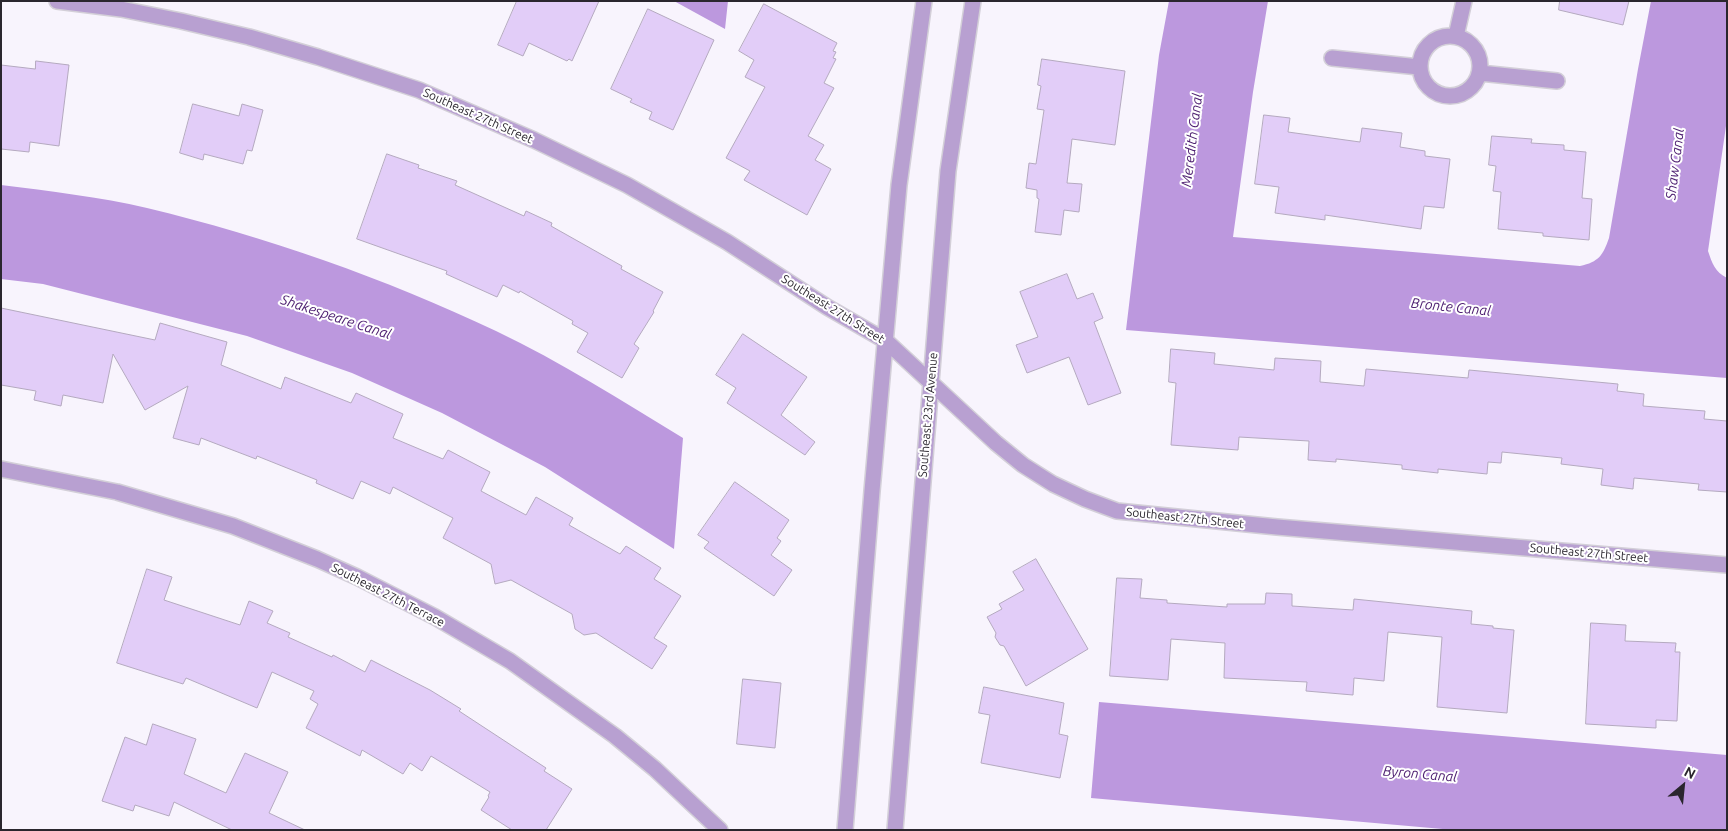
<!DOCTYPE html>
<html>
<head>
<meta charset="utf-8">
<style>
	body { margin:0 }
	#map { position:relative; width:1728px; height:831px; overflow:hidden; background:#f8f4fd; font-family:Ubuntu,sans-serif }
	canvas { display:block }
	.frame { position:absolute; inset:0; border:2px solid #2a262e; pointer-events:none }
	.north { position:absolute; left:1658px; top:761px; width:50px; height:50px; -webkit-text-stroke:4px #fff; paint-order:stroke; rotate:28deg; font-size:14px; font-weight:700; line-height:20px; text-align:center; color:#2a262e }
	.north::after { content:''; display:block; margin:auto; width:18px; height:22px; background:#2a262e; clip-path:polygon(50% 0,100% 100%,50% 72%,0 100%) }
</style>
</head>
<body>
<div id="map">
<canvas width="1728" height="831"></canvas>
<div class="frame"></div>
<div class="north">N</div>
</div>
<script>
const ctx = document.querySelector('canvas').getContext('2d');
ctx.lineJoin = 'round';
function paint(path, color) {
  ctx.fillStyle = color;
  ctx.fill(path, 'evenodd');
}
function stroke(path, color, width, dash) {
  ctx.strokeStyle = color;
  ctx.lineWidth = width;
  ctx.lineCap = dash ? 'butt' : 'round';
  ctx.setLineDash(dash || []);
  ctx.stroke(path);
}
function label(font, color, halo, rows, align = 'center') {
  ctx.font = font + ' Ubuntu,sans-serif';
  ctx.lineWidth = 4;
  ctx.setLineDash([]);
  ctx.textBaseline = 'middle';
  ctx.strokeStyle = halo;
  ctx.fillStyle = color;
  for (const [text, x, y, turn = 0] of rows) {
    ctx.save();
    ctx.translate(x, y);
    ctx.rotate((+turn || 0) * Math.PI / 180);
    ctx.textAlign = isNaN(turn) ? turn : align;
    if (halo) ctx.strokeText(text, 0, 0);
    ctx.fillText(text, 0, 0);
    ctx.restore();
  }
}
paint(new Path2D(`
	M674,1H728L725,29Z
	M1169,1H1268L1253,92L1233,237L1580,266C1599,262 1603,255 1609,238L1638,69L1651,1H1727V119L1708,251C1712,263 1715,272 1727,278V378L1126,330L1159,55Z
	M1,185C49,191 100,197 147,208C267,237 384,278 496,331C561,362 622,401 683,438L674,549L545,467L442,413L352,373L247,336L43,284L1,279Z
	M1099,702L1727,755V830H1454L1091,798Z`), '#bc98de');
const building = new Path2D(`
	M517,1H599L572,61L569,59L567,61L529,43L523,56L498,45Z
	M1560,1H1629L1623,25L1559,10Z
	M764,4L837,43L833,51L836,52L833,58L836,59L824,83L834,88L808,136L824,145L815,160L831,169L807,215L744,180L750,171L726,158L765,87L745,77L754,60L739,51Z
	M648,9L714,40L673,130L649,119L652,112L630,102L632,99L611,89Z
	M1042,59L1125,71L1115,145L1072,139L1067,183L1082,184L1079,212L1064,210L1061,235L1035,232L1039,199L1037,198V190L1026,188L1029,163L1036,164L1044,110L1037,109L1041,86L1038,85Z
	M36,61L69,65L59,146L30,142L29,152L1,149V65L35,69Z
	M193,104L239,116L242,104L263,110L252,151L247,150L243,164L204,154L203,160L180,153Z
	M1264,115L1290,118L1288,132L1360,142L1362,128L1402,133L1400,147L1425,151V156L1450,159L1444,208L1424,206L1421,229L1325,215V220L1275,213L1279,187L1255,184Z
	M1492,136L1532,139L1531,143L1564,145V150L1586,152L1582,198L1592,199L1589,240L1543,236V233L1498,229L1501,192L1493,191L1496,166L1489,165Z
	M387,154L419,165L418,168L457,181L455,185L524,216L526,211L552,223L551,226L622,266L621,269L663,292L653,311L654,312L634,344L639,348L622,378L577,352L588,333L572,324L573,321L520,291L519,293L503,285L497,297L446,274L447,271L357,239Z
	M1067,274L1077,299L1093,293L1103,318L1094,322L1121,393L1088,405L1069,357L1027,373L1016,345L1038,337L1020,292Z
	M1,308L155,340L160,323L227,342L221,365L281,389L285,377L351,403L356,393L403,414L393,438L443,459L448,450L490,472L481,491L526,515L536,497L573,518L569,525L620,554L626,546L661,568L654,579L681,596L654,638L667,646L652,669L596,633L584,635L575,629L572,614L511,580L495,584L491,564L443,538L453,518L393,487L390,494L361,481L353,499L316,483L317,480L257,456L256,459L201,438L199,445L173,438L188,386L145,410L113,354L103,403L63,395L61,406L34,400L36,391L1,385Z
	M743,334L807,377L781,415L815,442L805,455L727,403L736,388L716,375Z
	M1171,349L1215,353L1214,364L1274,370L1275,358L1321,361L1320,382L1364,386L1366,369L1468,378L1469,370L1618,384L1617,391L1644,394L1643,406L1705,411L1704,419L1727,421V492L1698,490L1699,484L1634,478L1633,489L1601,485L1603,469L1561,464L1562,458L1502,452L1501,463L1488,462L1487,474L1438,469V473L1402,469V465L1336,459V462L1308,460L1309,441L1239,437L1238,450L1171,445L1176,383L1169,382Z
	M735,482L789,520L777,538L781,541L771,555L792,570L774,596L704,548L709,542L698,535Z
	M1036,559L1088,649L1026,686L1004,646L1000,645L995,637L996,633L987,617L1002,609L999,604L1024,590L1013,572Z
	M147,569L172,577L164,600L240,625L249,601L273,611L267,623L290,633L288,637L332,657L333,655L365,672L371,660L430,690L461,709L459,711L546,768L544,771L572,789L546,830H512L481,810L489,797L488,796L490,792L431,756L422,771L410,763L403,774L362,750L360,756L306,728L318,704L310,699L314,691L272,672L257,708L186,678L183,684L117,663Z
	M1117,578L1142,579L1140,598L1167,600V603L1227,607V604H1265L1266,593L1292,594V606L1353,610L1354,599L1472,611L1471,624L1493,626V628L1514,630L1507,713L1437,707L1442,637L1388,632L1384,681L1354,678L1353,695L1306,691L1307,682L1224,678L1225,643L1171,639L1168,680L1110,676Z
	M1591,623L1626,625L1625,641L1676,643L1675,652H1680L1677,721L1656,720V728L1586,724Z
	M743,679L781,683L775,748L737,744Z
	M984,687L1064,703L1059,734L1068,736L1060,778L981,763L990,715L979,713Z
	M153,724L196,739L184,774L226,793L245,753L288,772L269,813L305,830H232L174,802L169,816L135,805L133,811L102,801L125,737L146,745Z`);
paint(building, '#e2cdf8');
stroke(building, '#b4a9bf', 1);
const minor = new Path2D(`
	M57,1L121,9L181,21L249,37L318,57L419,90L534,140L627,185L727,242L827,307L886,341L996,443L1023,465L1053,484L1085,499L1117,511L1277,527L1727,565
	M1420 66a30 30 0 1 1 60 0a30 30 0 1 1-60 0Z
	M1456,36L1464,1
	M1332,58L1419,67
	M1480,73L1557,81
	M1,469L117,492L233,526L317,559L357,577L435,617L510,661L615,736L655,769L720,830
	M845,830L872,491L899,185L924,1
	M895,830L948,171L973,1`);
stroke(minor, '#d3cfd8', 18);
stroke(minor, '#b8a0d1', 15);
label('12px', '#2a262e', '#fff', [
	["Southeast 27th Street",478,116,24],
	["Southeast 27th Street",833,309,32],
	["Southeast 23rd Avenue",928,415,-85],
	["Southeast 27th Street",1185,518,6],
	["Southeast 27th Street",1589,553,5],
	["Southeast 27th Terrace",388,595,27]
]);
label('italic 14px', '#4f2172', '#fff', [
	["Meredith Canal",1192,140,-83],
	["Shaw Canal",1675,164,-83],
	["Bronte Canal",1451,307,6],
	["Shakespeare Canal",336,317,18],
	["Byron Canal",1420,774,5]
]);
</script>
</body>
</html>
